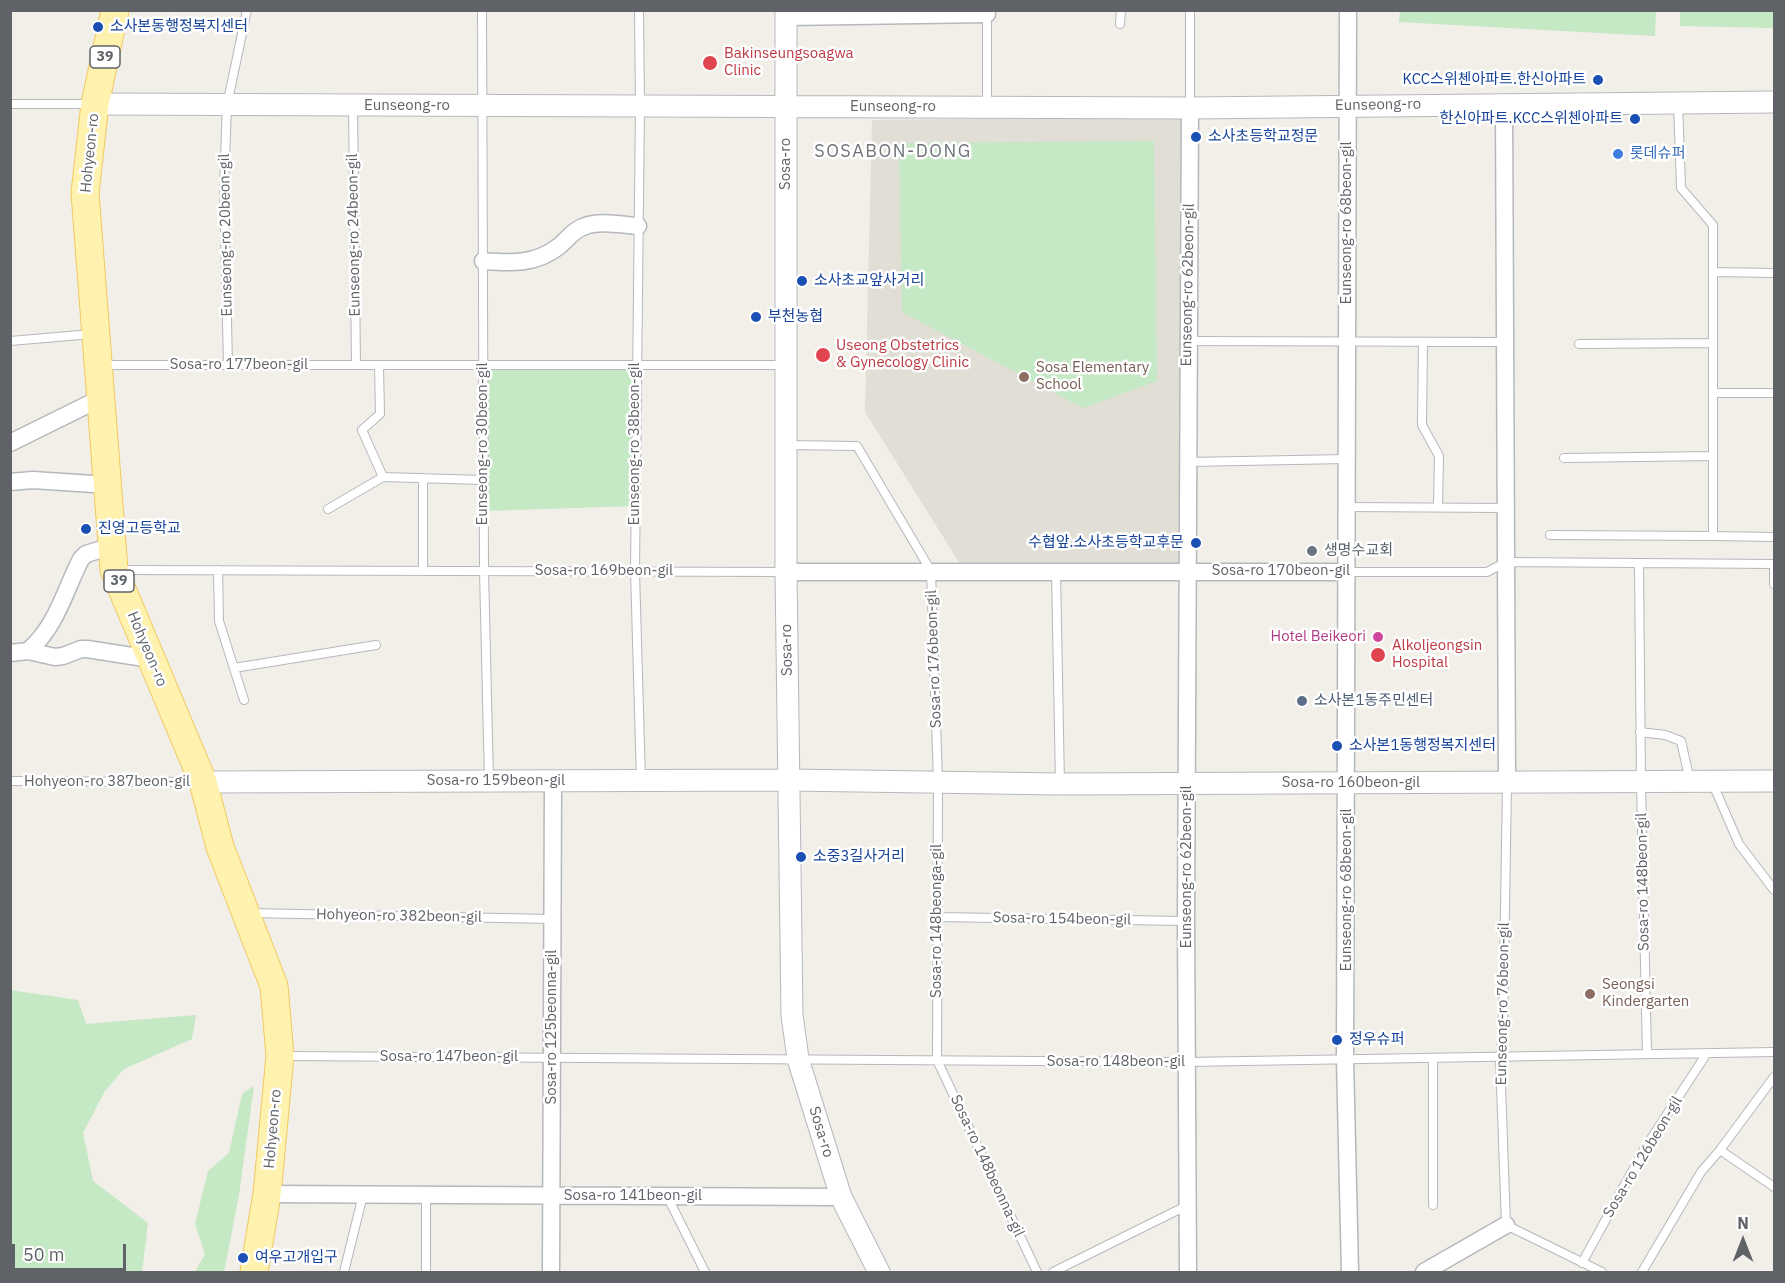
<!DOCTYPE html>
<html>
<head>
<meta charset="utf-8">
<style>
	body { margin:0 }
	#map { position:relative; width:1785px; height:1283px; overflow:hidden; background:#f1efe8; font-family:"IBM Plex Sans",sans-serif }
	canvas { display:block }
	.frame { position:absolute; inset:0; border:12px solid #5f6368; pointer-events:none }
	.north { position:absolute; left:1713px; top:1211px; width:60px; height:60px; -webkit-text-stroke:4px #fff; paint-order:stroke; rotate:0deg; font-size:16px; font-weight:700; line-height:24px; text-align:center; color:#5f6368 }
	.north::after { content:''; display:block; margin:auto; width:21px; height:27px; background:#5f6368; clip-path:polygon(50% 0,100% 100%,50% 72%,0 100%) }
	.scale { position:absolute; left:12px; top:1244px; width:114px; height:27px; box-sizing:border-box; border:3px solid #5f6368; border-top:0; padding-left:8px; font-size:18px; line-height:21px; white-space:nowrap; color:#5f6368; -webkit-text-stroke:4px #fff; paint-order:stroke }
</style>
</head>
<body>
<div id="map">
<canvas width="1785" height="1283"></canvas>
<div class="frame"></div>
<div class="north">N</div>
<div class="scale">50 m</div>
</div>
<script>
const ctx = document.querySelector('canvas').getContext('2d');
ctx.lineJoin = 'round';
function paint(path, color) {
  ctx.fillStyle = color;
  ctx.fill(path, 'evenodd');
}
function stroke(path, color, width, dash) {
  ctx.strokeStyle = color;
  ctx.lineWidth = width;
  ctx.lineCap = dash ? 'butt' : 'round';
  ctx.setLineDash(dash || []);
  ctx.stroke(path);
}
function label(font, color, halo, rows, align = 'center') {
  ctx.font = font + ' "IBM Plex Sans","Noto Sans KR",sans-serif';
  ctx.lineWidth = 5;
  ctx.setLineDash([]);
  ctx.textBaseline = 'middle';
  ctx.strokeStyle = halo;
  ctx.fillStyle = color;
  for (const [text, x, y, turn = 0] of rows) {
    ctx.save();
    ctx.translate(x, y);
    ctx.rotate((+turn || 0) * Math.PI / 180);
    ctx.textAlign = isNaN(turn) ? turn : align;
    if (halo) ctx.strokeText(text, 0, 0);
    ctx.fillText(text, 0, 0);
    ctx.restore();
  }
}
paint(new Path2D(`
	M1184,116L1183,566L962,567L865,412L872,120Z`), '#e1ded6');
paint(new Path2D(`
	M1400,10H1656V11L1655,36L1399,22Z
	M1680,11H1774V28L1680,26Z
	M1154,141L1157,381L1083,408L902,312L899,143Z
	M483,365H636L635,506L484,511Z
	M10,990L78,1000L86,1024L196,1015L192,1039L124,1069L105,1091L83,1133L93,1181L148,1223L142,1272H11Z
	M254,1086L239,1195L224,1272H195L205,1254L195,1224L208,1171L229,1153L242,1094Z`), '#c5e8c5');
const service = new Path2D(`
	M482,10L484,571L489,781
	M639,10L640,106L635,571L641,781
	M987,11V106
	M1120,24L1121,10
	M10,104H92
	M353,105L356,365
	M1190,106V10
	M1713,272L1774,273
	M10,341L92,334
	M1187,341L1505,342
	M1423,342L1422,425L1439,456L1438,507
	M1579,344L1713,343
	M102,365H785
	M228,365L224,188L227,105L247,10
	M379,365L380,414L362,430L383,477
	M1713,393H1774
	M786,445L857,446L931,571L938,782L937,1060L1037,1272
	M1564,458L1713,456
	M1188,462L1346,459
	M423,478V571
	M1346,507L1505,508
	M328,509L383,477L483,480
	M1550,535L1713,536V225L1681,188L1678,103
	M1713,536L1774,537
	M1639,563L1641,782L1647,1054
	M1774,564V584
	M117,570L785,572
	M218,570L219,621L244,700
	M1056,572L1060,784
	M1346,572H1487L1506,562L1774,564
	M234,668L376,645
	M1640,732L1665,735L1681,741L1690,781
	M10,781L199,782
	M1712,782L1739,844L1774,890
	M1507,783L1503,1035L1500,1057L1506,1225L1602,1272
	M249,913L552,919
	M937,917L1186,921
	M284,1056L1187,1062L1774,1052
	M1720,1150L1774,1187
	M426,1195V1272
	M667,1196L705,1272
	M1433,1205V1058
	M1582,1263L1645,1148L1707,1053
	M344,1272L363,1195
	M1053,1272L1188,1205
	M1642,1272L1701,1172L1720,1150L1774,1077`);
const minor = new Path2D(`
	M1348,10L1345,1060L1350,1272
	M786,17L987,14
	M1504,104L1507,782
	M483,261C511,263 534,265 558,247C566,241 573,230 583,227C598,220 622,225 638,226
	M10,443L101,398
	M10,482L33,480L108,485
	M786,572H1345
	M28,651C57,626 64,592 81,559L86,554L112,546
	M10,653L28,651L55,657L63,656L81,649H87L151,659
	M267,1194L841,1197
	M551,1272L553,781
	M1188,1272L1186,921L1190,108
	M1424,1272L1506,1225`);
const tertiary = new Path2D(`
	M786,10V572L792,1015L798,1059L841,1197L879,1272
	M95,104L1190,108L1774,102
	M203,782L790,780L1060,784L1774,781`);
const primary = new Path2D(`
	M115,10L95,104L85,193L114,570L203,782L220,847L274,986L280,1056L267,1194L254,1272`);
stroke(service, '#b5b8bc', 10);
stroke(minor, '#b5b8bc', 19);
stroke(tertiary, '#b5b8bc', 23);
stroke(primary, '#f2c85f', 29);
stroke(service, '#fff', 8);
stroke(minor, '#fff', 16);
stroke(tertiary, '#fff', 21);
stroke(primary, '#fff2af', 27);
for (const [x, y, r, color] of [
	[98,27,6,"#1a4fb4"],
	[710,63,8,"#e0444e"],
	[1598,80,6,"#1a4fb4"],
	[1635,119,6,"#1a4fb4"],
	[1196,137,6,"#1a4fb4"],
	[1618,154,6,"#3f7fe0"],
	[802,281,6,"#1a4fb4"],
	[756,317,6,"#1a4fb4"],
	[823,355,8,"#e0444e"],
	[1024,377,6,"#8d6e63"],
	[86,529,6,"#1a4fb4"],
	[1196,543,6,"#1a4fb4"],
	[1312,551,6,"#6b7280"],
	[1378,637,6,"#d1479c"],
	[1378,655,8,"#e0444e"],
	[1302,701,6,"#5c6f8a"],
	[1337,746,6,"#1a4fb4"],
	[801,857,6,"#1a4fb4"],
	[1590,994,6,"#8d6e63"],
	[1337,1040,6,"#1a4fb4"],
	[243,1258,6,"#1a4fb4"]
]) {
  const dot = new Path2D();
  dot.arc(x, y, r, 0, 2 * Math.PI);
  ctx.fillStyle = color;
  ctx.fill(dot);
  stroke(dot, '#fff', 2);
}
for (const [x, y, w] of [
	[105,57,30],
	[119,581,30]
]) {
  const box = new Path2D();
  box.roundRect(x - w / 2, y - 11, w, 22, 4.5);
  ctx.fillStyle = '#fff';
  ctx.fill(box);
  stroke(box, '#5f6368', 1.5);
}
label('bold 14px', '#5f6368', null, [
	["39",105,57],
	["39",119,581]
]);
label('15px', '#164399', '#fff', [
	["소사본동행정복지센터",110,27],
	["KCC스위첸아파트.한신아파트",1586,80,"right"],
	["한신아파트.KCC스위첸아파트",1623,119,"right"],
	["소사초등학교정문",1208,137],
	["소사초교앞사거리",814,281],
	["부천농협",768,317],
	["진영고등학교",98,529],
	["수협앞.소사초등학교후문",1184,543,"right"],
	["소사본1동행정복지센터",1349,746],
	["소중3길사거리",813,857],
	["정우슈퍼",1349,1040],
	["여우고개입구",255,1258]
], 'left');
label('15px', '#be3a42', '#fff', [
	["Bakinseungsoagwa",724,54],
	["Clinic",724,71],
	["Useong Obstetrics",836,346],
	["& Gynecology Clinic",836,363],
	["Alkoljeongsin",1392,646],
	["Hospital",1392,663]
], 'left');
label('15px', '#5f6368', '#fff', [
	["Eunseong-ro",1378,105,-1],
	["Eunseong-ro",407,106],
	["Eunseong-ro",893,107],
	["Hohyeon-ro",90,153,-84],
	["Sosa-ro",786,164,-90],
	["Eunseong-ro 68beon-gil",1347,223,-90],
	["Eunseong-ro 20beon-gil",226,235,-91],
	["Eunseong-ro 24beon-gil",354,235,-91],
	["Eunseong-ro 62beon-gil",1188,285,-89],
	["Sosa-ro 177beon-gil",239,365],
	["Eunseong-ro 30beon-gil",483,444,-90],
	["Eunseong-ro 38beon-gil",635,444,-90],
	["Sosa-ro 169beon-gil",604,571],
	["Sosa-ro 170beon-gil",1281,571],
	["Hohyeon-ro",147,649,67],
	["Sosa-ro",787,650,-91],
	["Sosa-ro 176beon-gil",934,659,-92],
	["Sosa-ro 159beon-gil",496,781],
	["Hohyeon-ro 387beon-gil",107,782],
	["Sosa-ro 160beon-gil",1351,783],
	["Eunseong-ro 62beon-gil",1187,867,-90],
	["Sosa-ro 148beon-gil",1643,882,-91],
	["Eunseong-ro 68beon-gil",1347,890,-90],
	["Hohyeon-ro 382beon-gil",399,916,1],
	["Sosa-ro 154beon-gil",1062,919,1],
	["Sosa-ro 148beonga-gil",937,921,-90],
	["Eunseong-ro 76beon-gil",1503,1004,-89],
	["Sosa-ro 125beonna-gil",552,1027,-90],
	["Sosa-ro 147beon-gil",449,1057],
	["Sosa-ro 148beon-gil",1116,1062],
	["Hohyeon-ro",273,1129,-85],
	["Sosa-ro",821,1132,73],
	["Sosa-ro 126beon-gil",1643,1157,-59],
	["Sosa-ro 148beonna-gil",987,1166,65],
	["Sosa-ro 141beon-gil",633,1196]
]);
label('15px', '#366cbe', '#fff', [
	["롯데슈퍼",1630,154]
], 'left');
label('15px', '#785e54', '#fff', [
	["Sosa Elementary",1036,368],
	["School",1036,385],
	["Seongsi",1602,985],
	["Kindergarten",1602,1002]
], 'left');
label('15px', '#5b616d', '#fff', [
	["생명수교회",1324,551]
], 'left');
label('15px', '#b23c85', '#fff', [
	["Hotel Beikeori",1366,637]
], 'right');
label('15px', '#4e5e75', '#fff', [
	["소사본1동주민센터",1314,701]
], 'left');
ctx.letterSpacing = '1.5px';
label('18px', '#70757a', '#fff', [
	["SOSABON-DONG",893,152]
]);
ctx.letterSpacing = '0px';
</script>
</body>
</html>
